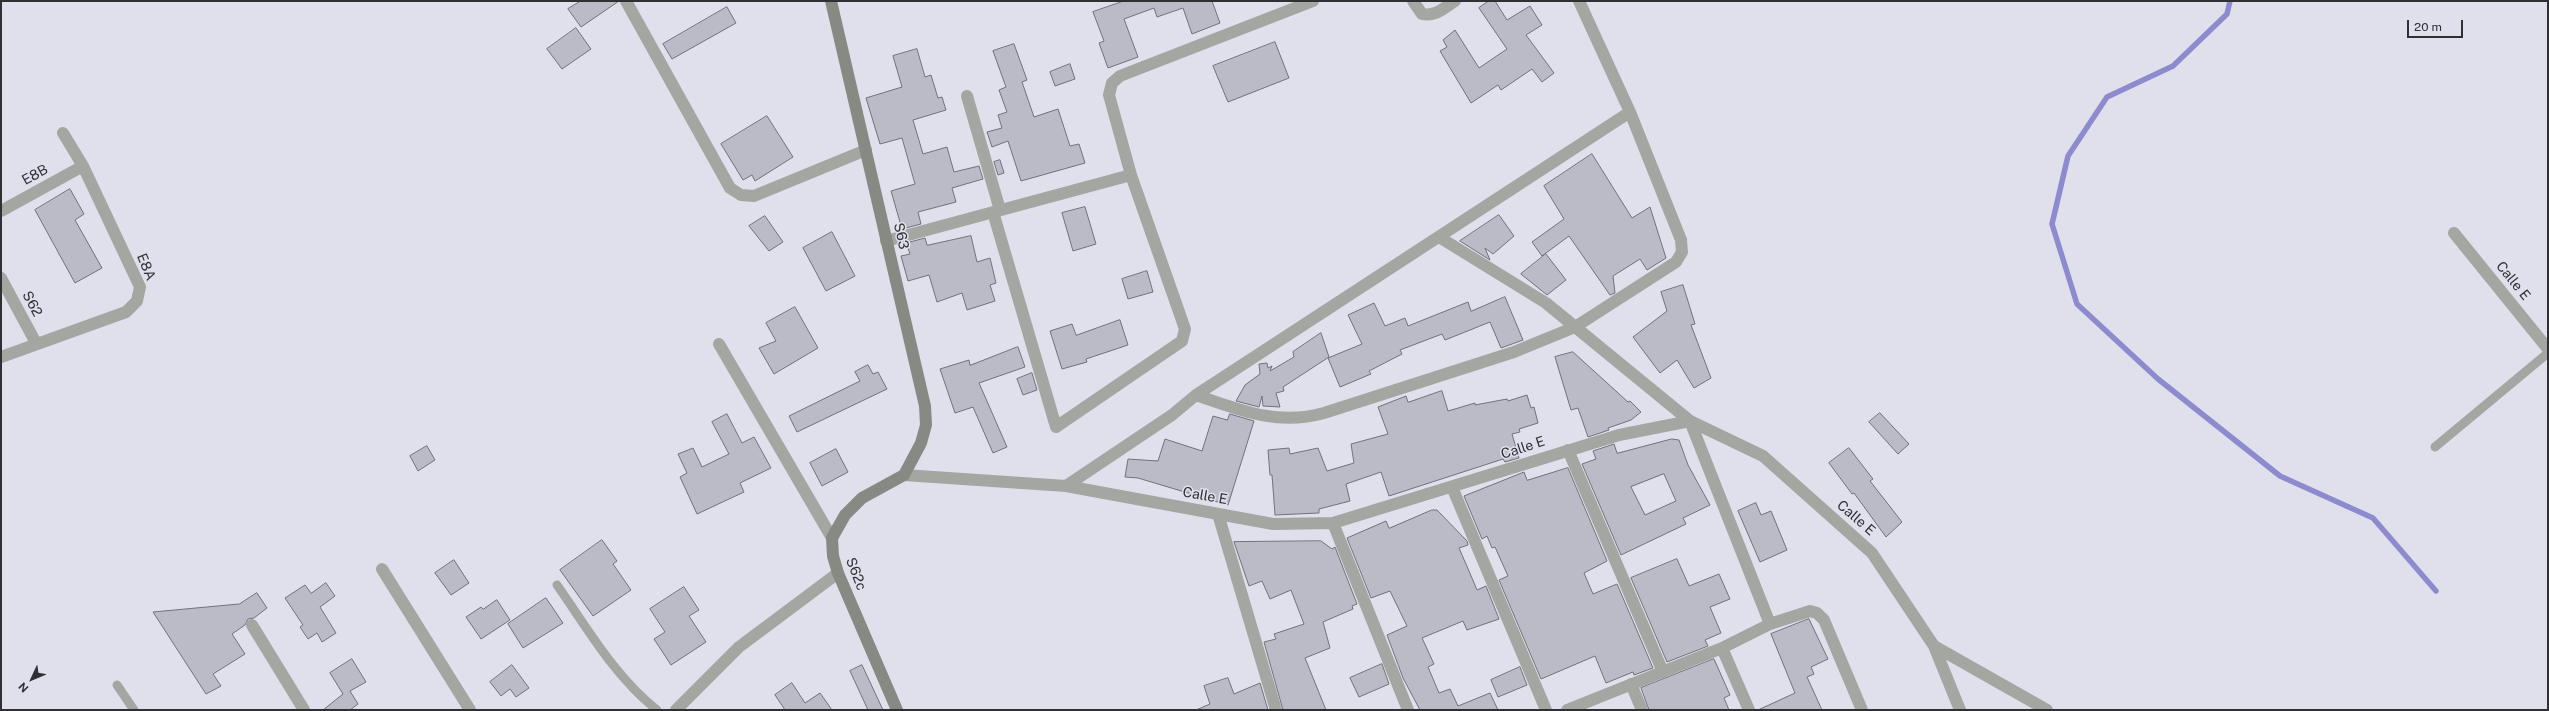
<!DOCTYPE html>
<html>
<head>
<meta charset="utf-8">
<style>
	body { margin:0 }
	#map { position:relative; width:2549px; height:711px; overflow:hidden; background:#e0e0ec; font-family:"Public Sans",sans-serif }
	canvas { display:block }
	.frame { position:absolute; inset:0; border:2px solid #2f2f34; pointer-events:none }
	.north { position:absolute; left:12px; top:659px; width:40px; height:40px; -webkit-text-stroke:3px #e0e0ec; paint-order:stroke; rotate:226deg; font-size:11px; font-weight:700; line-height:16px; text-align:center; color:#2f2f34 }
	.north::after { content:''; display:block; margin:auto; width:14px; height:18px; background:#2f2f34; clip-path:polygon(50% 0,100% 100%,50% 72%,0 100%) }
	.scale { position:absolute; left:2407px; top:20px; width:56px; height:18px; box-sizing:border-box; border:2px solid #2f2f34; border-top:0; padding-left:5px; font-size:12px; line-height:14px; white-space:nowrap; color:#2f2f34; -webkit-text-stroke:3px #e0e0ec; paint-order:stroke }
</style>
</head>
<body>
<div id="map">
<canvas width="2549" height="711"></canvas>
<div class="frame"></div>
<div class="north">N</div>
<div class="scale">20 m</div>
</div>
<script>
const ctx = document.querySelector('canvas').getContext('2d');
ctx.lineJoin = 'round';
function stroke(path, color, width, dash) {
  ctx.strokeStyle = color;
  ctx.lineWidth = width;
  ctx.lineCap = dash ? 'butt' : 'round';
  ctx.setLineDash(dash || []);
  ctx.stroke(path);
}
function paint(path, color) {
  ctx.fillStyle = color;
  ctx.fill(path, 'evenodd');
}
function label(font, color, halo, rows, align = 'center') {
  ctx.font = font + ' "Public Sans",sans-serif';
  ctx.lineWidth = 3;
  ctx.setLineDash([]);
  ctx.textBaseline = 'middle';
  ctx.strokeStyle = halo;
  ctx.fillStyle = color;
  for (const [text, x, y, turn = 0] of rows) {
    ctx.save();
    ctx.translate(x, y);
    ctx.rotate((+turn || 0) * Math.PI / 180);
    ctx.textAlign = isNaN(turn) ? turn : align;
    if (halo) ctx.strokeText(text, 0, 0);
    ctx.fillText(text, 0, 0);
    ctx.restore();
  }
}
stroke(new Path2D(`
	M2230,1L2227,14L2173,66L2107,97L2068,156L2052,224L2077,304L2158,379L2280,476L2373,518L2436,591`), '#8e8ace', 5.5);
const building = new Path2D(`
	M581,1H619L581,27L568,9Z
	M1124,1H1212L1220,23L1192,34L1183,8L1157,17L1154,8L1124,19L1138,57L1108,68L1099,43L1104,41L1093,12Z
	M1489,1H1495L1507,20L1530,6L1542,25L1526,35L1554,73L1542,82L1532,69L1501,90L1498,85L1471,103L1440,51L1447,47L1443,40L1455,30L1479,68L1507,49L1479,8Z
	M727,7L736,23L672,59L663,44Z
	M576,28L591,49L562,69L547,49Z
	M1275,42L1289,78L1228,102L1213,66Z
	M1014,44L1027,80L1022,82L1034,117L1058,109L1070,146L1079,144L1085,163L1021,181L1008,141L992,147L987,132L1002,128L998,115L1007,112L999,90L1006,87L993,51Z
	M917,49L925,77L931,75L938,98L942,97L946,110L913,120L923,154L947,147L954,172L979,166L983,179L952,188L956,202L918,212L921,224L902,229L891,191L915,184L902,138L880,144L866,98L902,87L893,56Z
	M1070,64L1075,79L1055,86L1050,72Z
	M767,116L793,157L755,181L752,175L743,180L721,144Z
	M1592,154L1632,218L1650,207L1666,258L1647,270L1640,259L1613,276L1615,293L1610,295L1569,236L1542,256L1532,242L1564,219L1544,186Z
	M1000,160L1004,173L998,175L994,162Z
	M70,189L84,214L75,220L102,268L75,283L35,210Z
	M1085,207L1096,244L1073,251L1062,213Z
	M1499,215L1514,236L1493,254L1485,248L1490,260L1460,241Z
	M765,216L783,242L769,251L749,226Z
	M832,232L855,276L826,291L803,248Z
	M971,236L977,262L990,258L996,283L990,285L995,301L967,310L962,293L937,302L929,275L908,281L901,256L910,254L906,243L925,238L927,245Z
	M1546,254L1566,280L1547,295L1521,274Z
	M1147,271L1153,292L1128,299L1122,279Z
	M1683,285L1695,324L1691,325L1711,378L1694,388L1677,360L1660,373L1633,337L1667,311L1661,292Z
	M1505,297L1523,340L1501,348L1490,322L1445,340L1442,334L1400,350L1402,354L1369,371L1371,374L1340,387L1328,358L1362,344L1348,315L1374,303L1385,326L1405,318L1408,326L1468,302L1471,311Z
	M795,307L818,348L774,374L759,348L776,341L766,323Z
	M1120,320L1128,345L1086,359L1087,362L1062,369L1050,331L1072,324L1076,335Z
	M1321,333L1329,357L1283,387L1284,391L1276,393L1280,407L1263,406L1262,396L1259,407L1236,401L1245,385L1260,374L1259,364L1267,363L1268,368L1272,366L1270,371L1294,357L1293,352Z
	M1018,347L1025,367L979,383L1007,447L993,453L973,407L955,413L940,369L969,360L970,365Z
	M1573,352L1628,402L1630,401L1641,412L1631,420L1608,428L1609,430L1588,437L1578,408L1571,410L1555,357Z
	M868,365L873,374L878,372L887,389L797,432L789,416L860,381L855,372Z
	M1032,373L1037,390L1023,395L1017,379Z
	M1442,391L1448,411L1475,403V405L1507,399L1508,401L1527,395L1531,408L1534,407L1538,423L1519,429L1520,432L1512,434L1519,458L1505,462L1503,459L1389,496L1381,472L1346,484L1350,501L1319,509V513L1275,515L1272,475H1270L1268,450L1289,448L1290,454L1318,448L1327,471L1354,463L1351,444L1388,434L1378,407L1406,396L1408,402Z
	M1880,413L1909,444L1898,454L1869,422Z
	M727,414L742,443L754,437L771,468L740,483L744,492L697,514L680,477L687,473L678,454L693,448L702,467L729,454L712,422Z
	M1230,414L1254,421L1228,505L1138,478L1125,477L1128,459L1158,461L1165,439L1202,451L1213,416L1227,420Z
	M1672,439L1679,440L1688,465L1710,505L1683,518L1686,524L1621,555L1582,464L1596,459L1593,451L1614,444L1617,453ZM1664,474L1676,501L1645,515L1631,487Z
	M427,446L435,460L418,471L410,456Z
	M1849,448L1873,479L1870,481L1902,522L1886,537L1854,493L1852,494L1829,463Z
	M836,449L848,472L822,486L810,463Z
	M1568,468L1607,561L1584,573L1593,594L1617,584L1653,668L1634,675L1633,672L1606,683L1595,656L1541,679L1499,580L1508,576L1495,547L1492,548L1487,536L1482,539L1464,496L1524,472L1527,480Z
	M1756,503L1761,515L1771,511L1787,550L1760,562L1738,511Z
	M1432,510H1437L1467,541L1468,545L1459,548L1469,571L1477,590L1486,586L1499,619L1467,630L1463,621L1422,638L1434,664L1428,667L1439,693L1450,689L1458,706L1490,693L1498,710H1420L1403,678L1387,635L1407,626L1390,591L1371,598L1347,538L1386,521L1389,528Z
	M602,540L617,561L613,564L631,590L593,616L560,570Z
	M1321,541L1332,549L1335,547L1357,604L1352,606L1353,609L1323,622L1330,648L1305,658L1326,710H1283L1264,642L1276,639L1274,634L1304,624L1291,590L1270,599L1262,581L1249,586L1234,542Z
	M1677,559L1689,586L1719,574L1730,599L1710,607L1721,633L1705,640L1708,646L1667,662L1631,578Z
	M454,560L469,583L451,595L435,573Z
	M326,583L335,596L320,607L336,633L322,642L317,633L308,639L300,627L303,625L285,598L305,585L311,593Z
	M684,587L699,610L689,616L706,642L671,665L654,639L665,632L650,609Z
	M257,593L267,608L254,618L248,619L245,625L232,634L245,654L213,674L221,686L206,694L153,612L239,604Z
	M546,598L563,623L523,648L508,624Z
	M497,600L510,620L481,639L466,617L481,607L483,609Z
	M1809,619L1828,659L1811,667L1814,674L1807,677L1822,710H1758L1795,693L1771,634Z
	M352,659L366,682L350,691L358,704L350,710H323L343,694L330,673Z
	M1714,659L1730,695L1724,698L1729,710H1649L1641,688Z
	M1382,664L1389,684L1359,697L1350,678Z
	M512,665L529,688L516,697L510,689L501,696L490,682Z
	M862,665L883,710H868L850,671Z
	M1520,667L1527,685L1498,697L1491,680Z
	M1228,678L1234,694L1260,683L1268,710H1196L1210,704L1204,686Z
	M792,683L805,703L820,693L832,710H785L775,695Z`);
paint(building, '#bbbbc7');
stroke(building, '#71717b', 1);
stroke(new Path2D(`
	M2435,447L2548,353
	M557,585C588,629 615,677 657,710
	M117,685L134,710`), '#a4a6a2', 9);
stroke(new Path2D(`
	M626,1L730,188L741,195L754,196L866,150
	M1413,1L1422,14C1435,17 1444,8 1455,1
	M967,96L1000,210
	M1,211L83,166
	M993,212L1056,427L1182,341L1185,329L1131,175L1109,95L1112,83L1120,76L1313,1
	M2454,233L2548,349
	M1439,237L1546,303L1690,421L1770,624L1722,648L1567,710
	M886,241L1131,175
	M1,278L36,343
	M719,344L832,538
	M1,357L126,312L137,301L140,287L83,166L63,133
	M1196,395C1240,410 1277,426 1324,413L1514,352L1575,327L1676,262L1682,252L1681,240L1630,112L1579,1
	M1568,450L1663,672
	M904,475L1066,486L1273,524L1333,523L1619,435L1690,421L1763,456L1872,553L1934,646L2047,710
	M1066,486L1172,415L1196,395L1630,112
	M1452,487L1546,710
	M1218,514L1276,710
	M1333,523L1408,710
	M382,569L470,710
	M1770,624L1810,611L1817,613L1824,620L1862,710
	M252,625L304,710
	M1934,646L1960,710
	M1722,648L1749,710
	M1631,684L1642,710
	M676,710L739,647L838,573`), '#a4a6a2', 12);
stroke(new Path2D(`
	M831,1L925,406L926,425L921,443L904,475L862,498L845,515L832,538L833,556L838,573L897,710`), '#868a83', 12);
label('14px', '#2f2f34', '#e0e0ec', [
	["E8B",35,175,-29],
	["S63",901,236,77],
	["E8A",146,267,68],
	["Calle E",2513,281,51],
	["S62",32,304,62],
	["Calle E",1523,448,-18],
	["Calle E",1205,496,10],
	["Calle E",1856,518,41],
	["S62c",856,574,69]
]);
</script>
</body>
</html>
